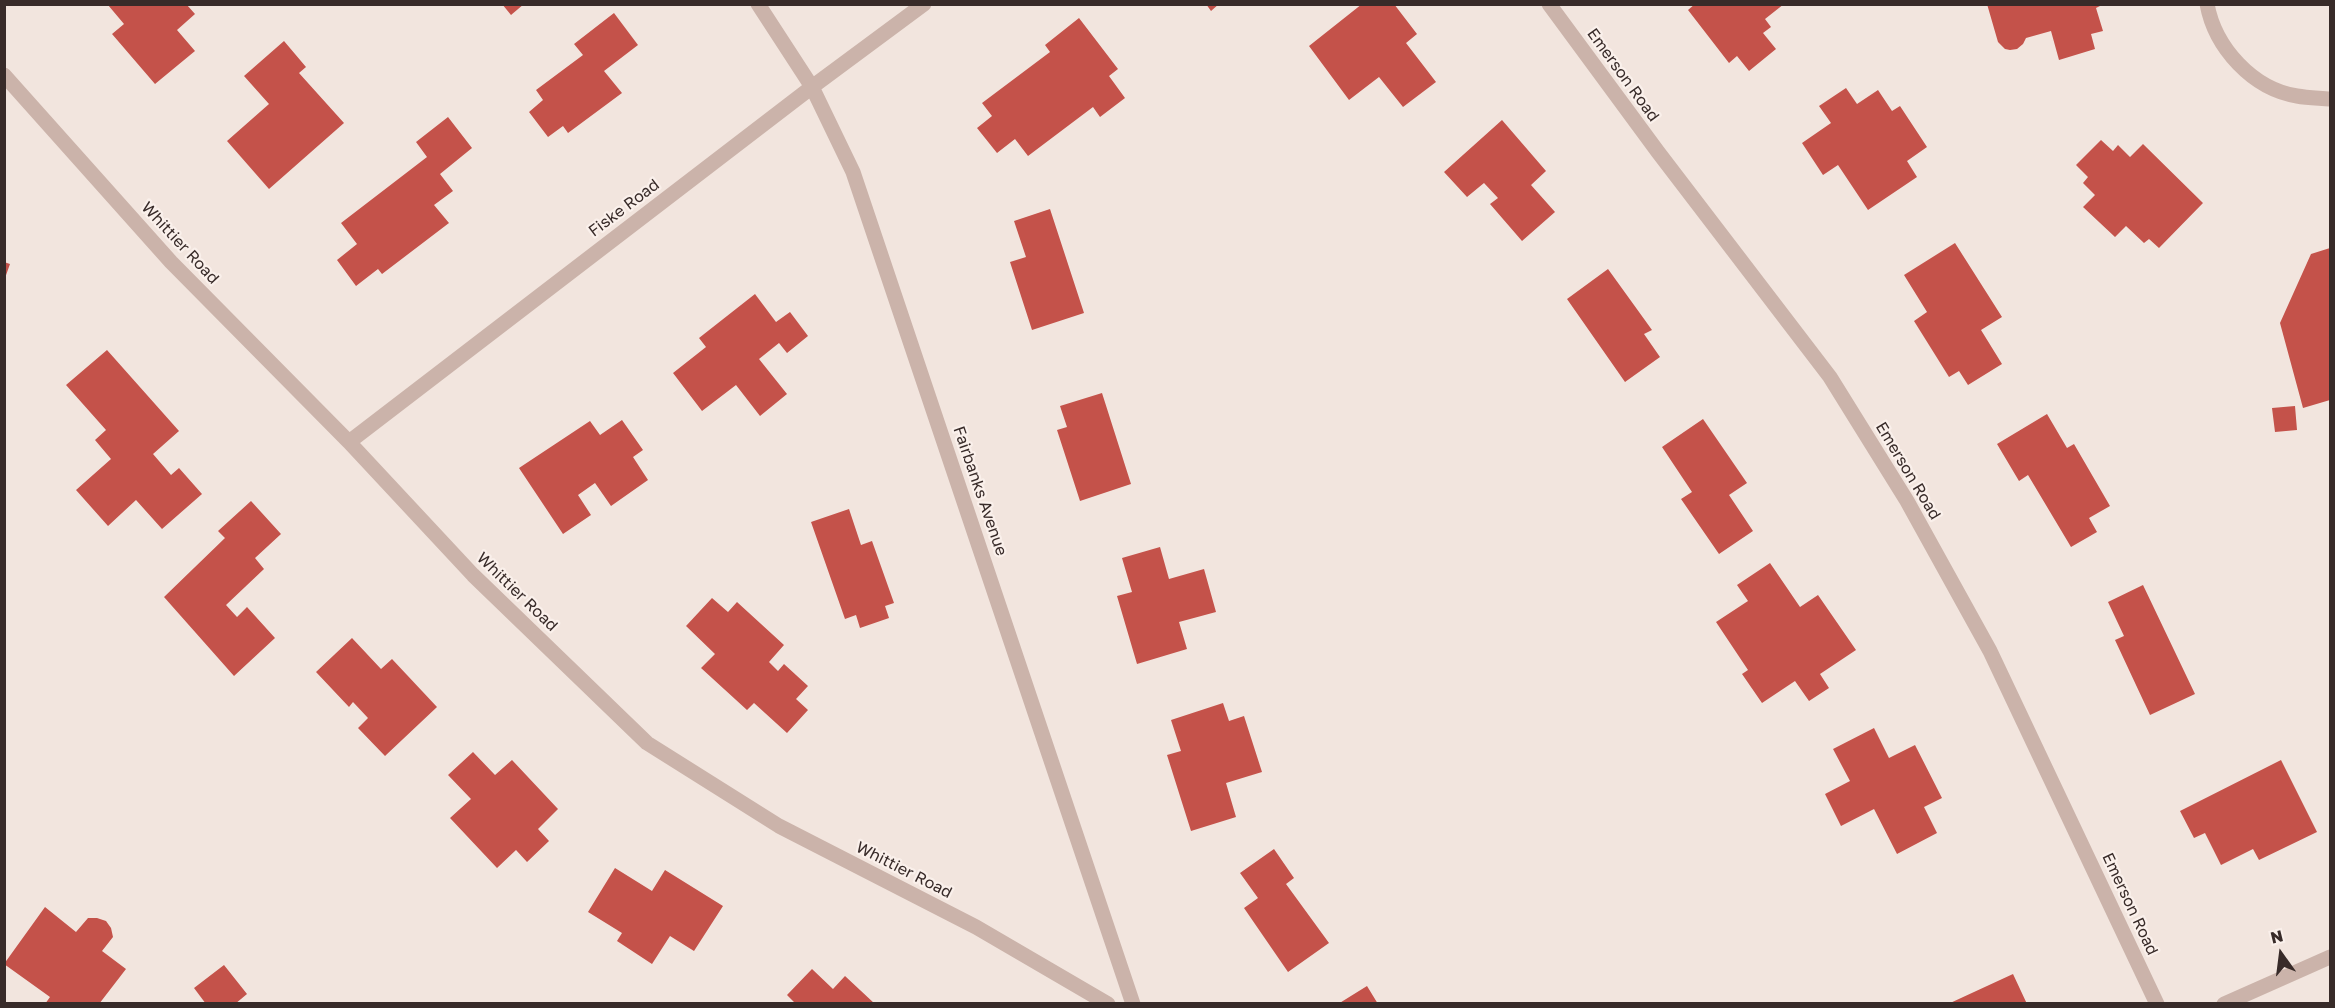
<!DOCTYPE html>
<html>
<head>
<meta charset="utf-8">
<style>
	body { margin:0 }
	#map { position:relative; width:2335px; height:1008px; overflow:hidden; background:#f2e5de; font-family:"Golos Text",sans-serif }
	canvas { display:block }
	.frame { position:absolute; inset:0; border:6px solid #382b29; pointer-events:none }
	.north { position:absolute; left:2251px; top:924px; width:60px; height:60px; -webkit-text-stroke:4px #faf0eb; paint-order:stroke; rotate:346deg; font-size:16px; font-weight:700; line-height:24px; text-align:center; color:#382b29 }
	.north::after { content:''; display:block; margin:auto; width:21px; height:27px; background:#382b29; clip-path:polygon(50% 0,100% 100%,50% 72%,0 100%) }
</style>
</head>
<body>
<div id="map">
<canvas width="2335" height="1008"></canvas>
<div class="frame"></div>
<div class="north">N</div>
</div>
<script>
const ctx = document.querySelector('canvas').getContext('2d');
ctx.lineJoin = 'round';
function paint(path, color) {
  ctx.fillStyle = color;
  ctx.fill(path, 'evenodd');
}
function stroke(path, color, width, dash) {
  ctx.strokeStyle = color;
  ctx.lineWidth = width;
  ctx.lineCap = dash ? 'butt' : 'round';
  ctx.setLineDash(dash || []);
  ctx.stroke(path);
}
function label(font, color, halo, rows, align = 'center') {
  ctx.font = font + ' "Golos Text",sans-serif';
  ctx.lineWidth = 4.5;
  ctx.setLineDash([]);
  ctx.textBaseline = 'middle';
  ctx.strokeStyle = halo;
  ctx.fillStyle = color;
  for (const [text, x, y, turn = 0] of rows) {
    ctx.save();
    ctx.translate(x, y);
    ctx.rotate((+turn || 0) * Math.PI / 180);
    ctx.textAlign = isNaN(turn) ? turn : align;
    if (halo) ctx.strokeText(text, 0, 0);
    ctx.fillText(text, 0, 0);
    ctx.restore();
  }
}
paint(new Path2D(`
	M502,4H524L511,15Z
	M1206,4H1219L1211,11Z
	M1362,4H1394L1417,34L1406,43L1436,82L1403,107L1379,77L1349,100L1309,46Z
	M1695,4H1784L1765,19L1771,27L1763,33L1776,49L1749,71L1737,56L1729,63L1688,10Z
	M1987,4H2104L2096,8L2103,31L2091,34L2095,49L2059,60L2051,31L2026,38L2023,44L2017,49L2010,50L2005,49L1998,42Z
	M108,5H187L195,14L177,30L195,51L155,84L112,34L124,24Z
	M614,13L638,45L604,71L622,93L568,133L563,126L548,137L529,112L543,100L536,90L583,55L574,44Z
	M1079,18L1118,69L1109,76L1125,98L1100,117L1093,107L1028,156L1015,139L997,153L977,128L992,116L982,103L1050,52L1045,45Z
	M284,41L306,67L299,73L344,123L269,189L227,141L269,104L244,76Z
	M1846,88L1857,104L1878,90L1892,111L1900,106L1927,147L1907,161L1917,177L1868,210L1838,165L1823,175L1802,143L1831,123L1819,106Z
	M448,117L472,148L440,174L453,191L434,205L449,223L382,274L378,269L356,286L337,260L357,244L341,223L427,157L416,142Z
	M1502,120L1546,171L1531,185L1555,212L1522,241L1490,204L1498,198L1484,183L1467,197L1444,172Z
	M2101,140L2113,151L2118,145L2130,157L2143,144L2203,203L2159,248L2149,239L2144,243L2126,226L2115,237L2083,207L2095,195L2083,183L2088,177L2076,165Z
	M1050,209L1084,313L1032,330L1010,262L1026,257L1014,221Z
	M1955,243L2002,317L1981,330L2002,364L1968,385L1959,371L1949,377L1914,321L1927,312L1904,275Z
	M2330,248V400L2303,408L2280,323L2311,254Z
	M4,262L10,264L5,278H4Z
	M1608,269L1652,330L1644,334L1660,357L1625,382L1567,299Z
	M755,294L776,322L790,312L808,336L787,353L779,343L759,359L787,394L760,416L736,385L702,411L673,373L706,347L699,338Z
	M107,350L179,431L153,454L171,475L179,468L202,494L162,529L136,500L108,526L76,490L111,459L95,440L106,430L66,385Z
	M1102,393L1131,484L1080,501L1057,430L1067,427L1060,406Z
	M2295,406L2297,430L2275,432L2272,408Z
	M2047,414L2067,448L2074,444L2110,506L2089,518L2097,532L2071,547L2028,475L2019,481L1997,444Z
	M1703,419L1747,483L1729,495L1753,531L1719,554L1681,499L1692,492L1662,447Z
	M622,420L643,450L633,457L648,480L611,506L595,483L578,495L591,515L563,534L519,468L590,421L600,435Z
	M251,501L281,534L255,558L264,569L226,605L237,617L247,607L275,638L234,676L164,597L225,538L218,531Z
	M849,509L861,545L872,541L894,603L885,606L889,618L860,628L856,615L845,619L811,522Z
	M1160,547L1169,579L1204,569L1216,612L1179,622L1187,649L1137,664L1117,596L1132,592L1122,558Z
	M1770,563L1800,607L1818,595L1856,650L1820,674L1829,688L1809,701L1795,681L1762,703L1742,674L1748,670L1716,622L1748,601L1737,585Z
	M2143,585L2195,694L2150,715L2115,640L2124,636L2108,602Z
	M712,598L728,612L737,602L784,645L769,662L778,671L784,664L808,686L796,699L808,710L787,733L754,703L747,710L701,668L715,654L686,626Z
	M352,638L381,669L392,659L437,707L385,756L358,728L368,718L353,702L349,707L316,672Z
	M1223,703L1229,721L1244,716L1262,772L1226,783L1236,817L1191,831L1167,755L1181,751L1171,720Z
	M1874,728L1889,758L1915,745L1942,798L1924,807L1937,833L1897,854L1874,809L1841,826L1825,794L1850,781L1833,749Z
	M473,752L495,775L512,760L558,809L538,829L549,841L527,862L516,850L497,868L450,818L471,799L448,775Z
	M2281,760L2317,832L2259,860L2253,849L2221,865L2205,833L2194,838L2180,811Z
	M1274,849L1294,878L1286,884L1329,943L1288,972L1244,908L1258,898L1240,873Z
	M615,868L652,891L665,870L723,906L694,951L670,936L652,964L617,941L622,933L588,912Z
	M45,907L76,932L88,918H97L106,921L111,928L113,937L102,951L126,969L99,1004H45L50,997L4,964Z
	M224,965L247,994L235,1004H206L194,988Z
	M812,969L833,989L845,976L875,1004H796L787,995Z
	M2013,974L2027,1004H1948Z
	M1367,986L1378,1004H1338Z`), '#c4524a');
stroke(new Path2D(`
	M758,4L812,87L853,172L1133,1004
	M1549,4L1658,152L1830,377L1907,501L1990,651L2157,1004
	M2207,4C2215,48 2253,89 2297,96C2308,98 2320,98 2330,99
	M4,75L171,262L349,442L473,575L647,743L779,826L976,927L1108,1004
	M349,442L812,87L924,4
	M2224,1004L2330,957`), '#cbb3aa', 15);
label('16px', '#382b29', '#faf0eb', [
	["Emerson Road",1623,75,54],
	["Fiske Road",624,208,-37],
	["Whittier Road",180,243,47],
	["Emerson Road",1908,471,59],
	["Fairbanks Avenue",980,491,71],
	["Whittier Road",517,592,44],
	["Whittier Road",904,870,27],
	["Emerson Road",2130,904,65]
]);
</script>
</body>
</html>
